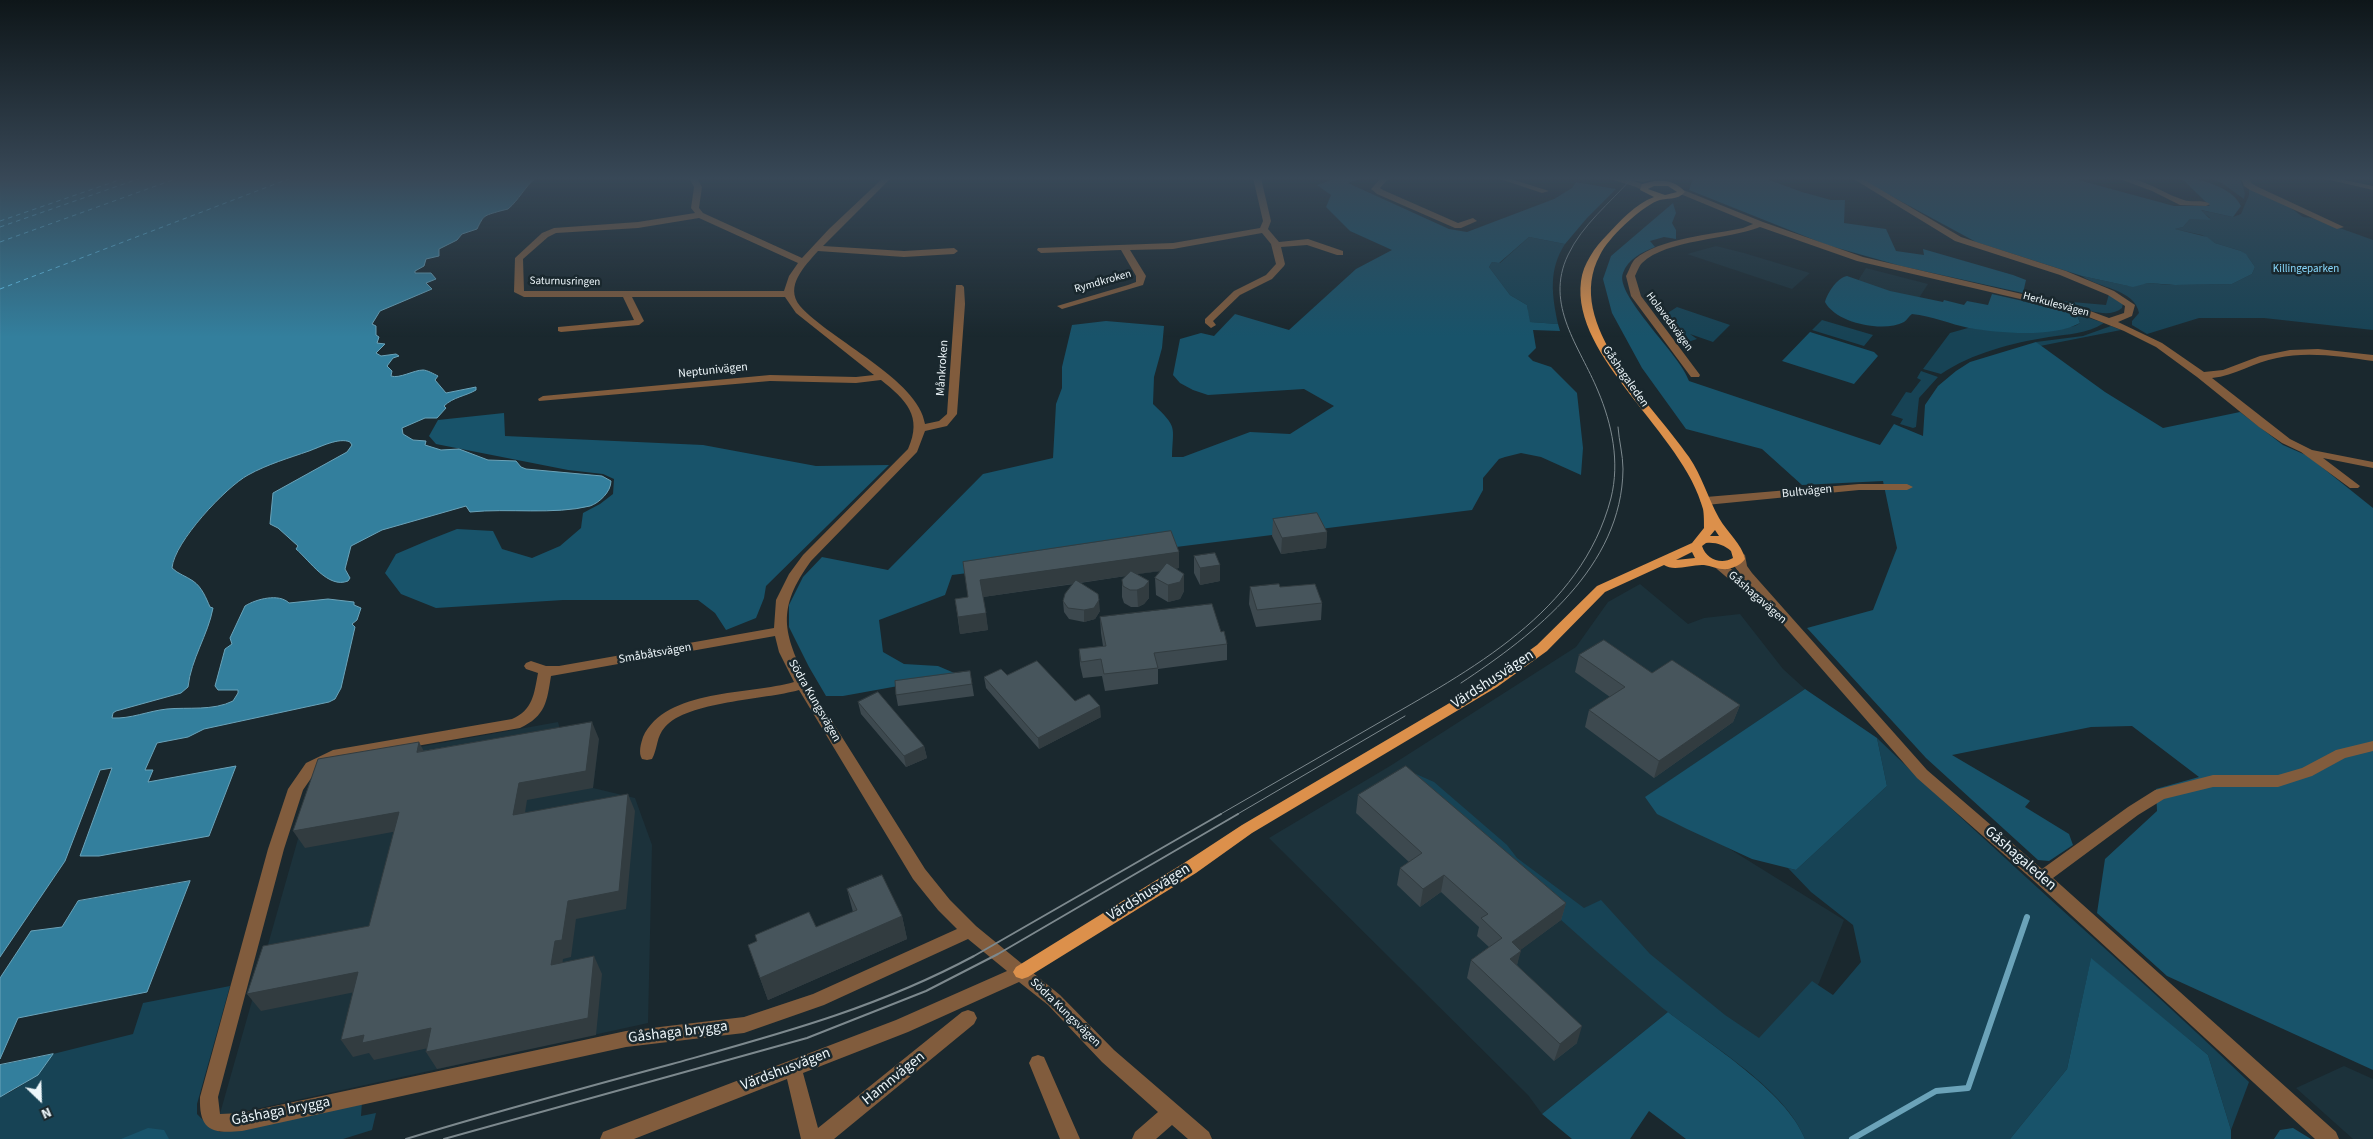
<!DOCTYPE html>
<html>
<head>
<meta charset="utf-8">
<style>
	body { margin:0 }
	#map { position:relative; width:2373px; height:1139px; overflow:hidden; background:#1a282e; font-family:"Source Sans 3",sans-serif }
	canvas { display:block }
	.north { position:absolute; left:15px; top:1074px; width:50px; height:50px; -webkit-text-stroke:4px #1a282e; paint-order:stroke; rotate:156deg; font-size:14px; font-weight:700; line-height:20px; text-align:center; color:#edf6fa }
	.north::after { content:''; display:block; margin:auto; width:18px; height:22px; background:#edf6fa; clip-path:polygon(50% 0,100% 100%,50% 72%,0 100%) }
</style>
</head>
<body>
<div id="map">
<canvas width="2373" height="1139"></canvas>
<div class="north">N</div>
</div>
<script>
const ctx = document.querySelector('canvas').getContext('2d');
ctx.lineJoin = 'round';
function paint(path, color) {
  ctx.fillStyle = color;
  ctx.fill(path, 'evenodd');
}
function stroke(path, color, width, dash) {
  ctx.strokeStyle = color;
  ctx.lineWidth = width;
  ctx.lineCap = dash ? 'butt' : 'round';
  ctx.setLineDash(dash || []);
  ctx.stroke(path);
}
function label(font, color, halo, rows, align = 'center') {
  ctx.font = font + ' "Source Sans 3",sans-serif';
  ctx.lineWidth = 5;
  ctx.setLineDash([]);
  ctx.textBaseline = 'middle';
  ctx.strokeStyle = halo;
  ctx.fillStyle = color;
  for (const [text, x, y, turn = 0] of rows) {
    ctx.save();
    ctx.translate(x, y);
    ctx.rotate((+turn || 0) * Math.PI / 180);
    ctx.textAlign = isNaN(turn) ? turn : align;
    if (halo) ctx.strokeText(text, 0, 0);
    ctx.fillText(text, 0, 0);
    ctx.restore();
  }
}
paint(new Path2D(`
	M1716,246L1744,253L1810,273L1792,289L1687,254Z
	M1866,268L1928,284L1917,301L1854,287Z
	M1640,584L1688,624L1704,618L1740,614L1783,669L1805,689L1646,797L1844,920L1819,983L1792,1024L1787,1076L1668,1012L1542,1114L1528,1095L1269,838L1390,766L1576,647L1608,602Z
	M558,722L564,745L599,739L593,788L635,798L652,845L648,1023L219,1117L319,765Z
	M2344,1066L2373,1079V1139H2353L2296,1088Z`), '#1c323b');
paint(new Path2D(`
	M2210,178H2240L2245,193L2244,199L2223,184Z
	M2249,188L2287,205L2303,217L2312,218L2373,240V330L2264,318H2199L2147,334L2132,325V321L2139,313C2135,289 2098,288 2082,276L2129,286L2148,283L2170,285L2232,284L2252,274L2255,267L2248,257L2241,251L2215,243L2202,235L2174,229L2183,227L2190,219L2210,218L2200,210L2233,217L2241,214L2249,195Z
	M1529,237L1565,244C1548,270 1552,296 1558,324L1529,322L1527,305L1510,295L1489,267L1492,262L1500,263Z
	M2109,294L2123,303L2122,308C2106,321 2078,306 2061,301L2106,305Z
	M1677,307L1730,325L1713,342L1690,334L1697,339L1682,344L1660,318Z
	M2074,313L2104,323C2086,334 2069,334 2049,337C2012,343 1972,353 1941,374L1923,369L1950,333L1968,328L2041,331L2075,326L2080,323L2077,315Z
	M1822,320L1873,335L1864,346L1812,330Z
	M2111,326L2121,330L2040,346L2036,342L2083,336Z
	M1921,371L1938,377L1919,398L1916,427L1913,428L1900,424L1903,419L1891,415L1906,392L1911,393L1921,380L1917,378Z
	M1877,738C1998,856 2127,965 2249,1082L2231,1130L2208,1055L2091,959L2067,1069L2010,1139H1805C1784,1086 1703,1041 1659,1005C1573,933 1491,856 1408,782L1416,774L1434,782L1507,845L1517,858L1584,908L1601,900L1650,954L1725,1015L1759,1038L1812,981L1833,995L1861,962L1853,925L1811,892L1788,868L1796,870L1887,786Z
	M230,986L197,1104V1114L207,1124L220,1132L362,1102L361,1116L376,1113L372,1130L343,1139H0V1097C22,1087 40,1075 53,1054L133,1034L143,1003Z`), '#174355');
paint(new Path2D(`
	M1337,178H1363L1348,183L1449,229L1467,232L1554,199L1572,188L1576,182L1616,189L1587,218L1565,244L1529,237L1499,263L1492,262L1489,267L1510,295L1527,305L1530,322L1558,324L1560,331L1533,330L1536,348L1528,356L1533,361L1551,367L1577,393L1583,448L1581,475L1541,457L1521,453L1505,457L1499,459L1483,478V490L1472,510L952,575L945,595L879,620L883,652L904,664L938,666L959,675L843,696H826L809,667L789,627V605L803,577L822,557L888,570L983,474L1053,458L1056,404L1062,388V367L1072,325L1106,321L1164,326L1162,348L1154,377L1153,404C1178,428 1173,425 1172,457H1183L1250,432L1290,434L1334,406L1304,389L1208,395L1193,390L1180,383L1173,375L1180,339L1201,333L1214,336L1235,314L1289,330L1356,269L1392,250L1350,231L1326,207L1331,195L1317,185Z
	M1693,178H1764L1802,192L1831,200H1845L1844,223L1886,229L1896,251L1924,255L1923,249L2013,275L2026,280L2023,293L1901,266L1827,245L1689,190Z
	M1858,178H2071L2174,206H2210L2181,178C2200,178 2232,187 2241,206L2233,217L2201,210L2211,220L2190,219L2183,227L2175,229L2207,237L2215,243L2241,251L2246,254L2255,267L2252,274L2232,284L2175,285L2148,283L2133,287L2082,276L1976,242Z
	M1673,203L1676,213L1672,223L1676,230V239L1664,237L1650,241L1655,247C1642,252 1628,259 1623,273C1614,295 1681,355 1689,381L1880,445L1894,424L1923,436L1925,405L1938,386L1956,371L1970,362L2036,342L2105,392L2163,428L2240,412L2283,445L2308,456L2373,508V1070L2167,976L2097,913L2105,859L2157,811L2156,789L2199,777L2132,726L2091,727L1952,755L2030,801L2025,807L2069,834L2073,845L2049,861L2038,860L1926,758L1807,628L1873,610L1897,548L1883,481L1802,485L1762,449L1686,429L1642,368L1612,313L1603,279L1611,256Z
	M1847,276L1890,291L1943,302L1944,300L1964,305L1967,301L1988,305L1992,294L2067,311L2077,315L2080,323C2053,338 1999,333 1969,328C1950,324 1932,316 1912,314C1909,316 1907,320 1904,322C1883,333 1836,323 1825,302C1828,292 1837,278 1847,276Z
	M1810,332L1874,352L1878,356L1854,384L1782,361Z
	M504,413L505,436L703,445L816,466L889,465L766,586L764,598L756,618L726,630L715,613L698,600H563L436,608L401,594L385,573L396,554L429,540L457,529L493,531L502,549L532,558L560,546L581,528L583,513L600,504L613,494L614,479L603,474L568,470L436,444L429,436L438,420Z
	M1805,689L1877,738L1887,786L1796,870L1752,859L1687,829L1657,814L1645,797Z
	M2091,958L2208,1055L2231,1130V1139H2010L2067,1069Z
	M1668,1012C1708,1043 1787,1092 1805,1139H1686L1649,1111L1630,1139H1572L1542,1114Z
	M148,1128L164,1130L169,1139H121Z
	M2293,1128L2311,1139H2274L2280,1130Z`), '#18536a');
const water = new Path2D(`
	M0,178H536C525,186 519,200 508,209C505,210 503,210 500,211C483,216 484,215 477,229L462,234L457,240L439,249V256L426,259L424,266L415,271V273H431L436,279L426,283L432,289L380,311L372,324L376,326V335L379,337L377,343L385,344L376,353L381,356L396,354L399,356L393,358L387,366L392,371L391,376C399,379 414,370 423,370C427,370 434,374 438,376L435,380L446,393L476,387V390C466,396 453,397 444,406L446,408L437,418H425L402,428L403,434L413,440L426,441L425,445L441,450L459,449L488,460L516,461L521,467L526,469L602,476L611,481C611,492 599,503 590,506C554,515 508,508 470,512L466,506L382,530L351,546L345,569L350,578L348,581C328,589 310,561 296,549L298,546L278,528L270,524L273,493L347,452L352,445L350,442C339,437 320,447 309,451C289,458 268,464 248,475C226,487 174,542 172,568C178,574 186,576 193,581C202,587 206,598 210,607L213,608C208,635 191,659 188,687L181,693L116,711L113,713L112,718C131,719 148,711 167,709C188,707 213,711 233,701L238,693V690H218L215,686L225,649L232,644L230,638L245,606C256,599 279,593 289,603L328,599L354,602V605L361,608L357,620L352,624L355,627L341,688L335,699L329,702L204,729L188,737L157,743L145,770H153L148,782L236,766L209,836L99,856H80L112,768L100,770L65,861L0,957Z
	M190,881L147,992L18,1018L0,1059V978L31,931L62,927L78,901Z
	M53,1054L38,1075L0,1097V1065Z`);
paint(water, '#337f9d');
stroke(water, '#6ba3b9', 1);
stroke(new Path2D(`
	M1852,1139L1936,1091L1968,1088L2027,917`), '#6ba3b9', 6);
stroke(new Path2D(`
	M0,221L125,178
	M0,227L141,178
	M0,242L178,178
	M0,289L291,178`), '#65d1fd', 1, [4.5, 4]);
paint(new Path2D(`
	M689,178H697L702,187L699,208L703,213L802,258L829,229L883,178H891L823,246L904,251L954,248L958,251L954,254L904,257L818,251C805,266 784,286 800,306C830,340 919,380 925,424L939,421L947,414L956,285H962L964,287L965,304L957,414L947,426L925,431L917,452L811,561C776,609 783,633 808,683L925,869L950,900L976,926L1060,995L1114,1050L1209,1132L1212,1139H1188L1172,1125L1156,1139H1132L1135,1132L1158,1112L1102,1062L1048,1005L1019,982L908,1032L803,1073L818,1128L962,1012L968,1010L974,1012L977,1018L974,1024L834,1139H801L787,1079L634,1139H600L603,1132L896,1020L1007,971L968,939L824,1005L744,1033L626,1047L242,1131C211,1134 199,1130 200,1097L268,849L288,789L306,763L333,750L512,719C533,710 534,694 538,673L526,669L524,666L526,663L531,661L546,666H559L774,628L776,600L789,574L803,555L908,449C923,416 906,400 881,380L856,383L770,381L539,401L538,399L543,396L770,375L856,377L874,375L796,313L785,297H632L644,321L639,325L561,332L558,331V327L634,320L623,297H524L514,292L515,258L542,233L554,228L638,222L695,213L691,208L694,187ZM699,218L798,263L789,276L784,291H524L523,259L548,237L556,233L638,228ZM775,636L779,652L794,682C750,695 666,688 643,737C641,743 638,753 642,759L647,760L652,759C658,748 656,737 665,727C688,701 764,700 799,690L913,879L938,910L957,929L813,994L744,1017L626,1031L242,1113L220,1114L218,1097L284,849L303,790L316,771L336,760L520,728C546,716 547,701 551,676Z
	M1253,178H1261L1271,221L1268,229L1279,242L1308,239L1343,251V255H1337L1307,245L1281,247L1285,264L1284,266L1272,279L1240,295L1213,321L1216,325L1211,328L1205,323V319L1234,291L1266,275L1276,264L1271,244L1262,233L1173,249L1130,250L1146,276L1143,285L1062,309L1057,306L1128,285L1136,282V276L1121,250L1041,253L1037,250L1038,248L1173,243L1260,228L1263,221Z
	M1381,178H1389L1380,188L1383,190L1458,223L1473,218L1477,221L1461,228H1455L1377,194L1371,189Z
	M1497,178H1508L1549,191L1542,193Z
	M1607,178L1627,180L1626,178H1659L1644,182L1630,180C1637,182 1643,183 1648,189L1644,191L1636,187Z
	M1852,178H1861L1961,237L2066,271L2114,291L2135,305L2132,316L2118,322L2162,343L2204,372L2223,370L2260,356L2290,350L2318,349L2373,355V361C2342,357 2309,351 2277,358C2254,362 2235,376 2212,378L2290,439L2312,450L2373,462V468L2323,458L2360,486L2358,488H2350L2301,452L2282,443L2259,427L2197,377L2156,347L2124,331L2076,312L1857,261L1760,227C1728,240 1667,239 1642,263C1639,266 1637,272 1635,276L1641,296L1700,375L1699,377H1691L1631,296L1626,276C1629,271 1631,263 1635,259C1660,238 1711,235 1743,228L1753,224L1678,193L1677,191L1681,189L1763,222L1863,257L2082,308L2109,318L2124,313L2125,306L2108,295L2060,275L1955,241Z
	M2117,178C2142,176 2161,193 2184,200C2192,203 2203,199 2210,204L2206,206L2180,205L2152,191Z
	M2241,178H2249L2251,183L2256,186L2344,227L2337,229L2250,190L2244,186Z
	M2321,178H2335L2373,186V190Z
	M1859,484H1907L1913,487L1907,490H1859L1706,505L1700,501L1706,497Z
	M1739,551L1745,555L1747,566L1752,573L1927,770L2042,869L2128,807L2155,790L2213,775H2278L2302,768L2336,750L2373,741V751L2345,758L2312,776L2278,787H2213L2164,799L2138,815L2053,878L2336,1132L2339,1139H2315L2034,881L1917,778L1759,597H1750L1711,564L1713,561H1721L1743,578L1735,567L1733,555Z
	M1038,1055L1044,1057L1080,1139H1060L1029,1063L1032,1057Z`), '#815c3d');
paint(new Path2D(`
	M1654,181C1667,180 1677,182 1685,192C1677,201 1667,197 1657,201C1640,208 1608,238 1600,255C1562,324 1653,404 1689,457C1702,476 1708,498 1719,518C1727,532 1742,544 1745,559C1741,565 1735,567 1728,569C1719,570 1712,566 1704,565C1692,564 1674,572 1664,565L1605,592L1547,651L1497,687L1252,833L1196,873L1028,977L1022,979L1016,977L1013,972L1016,967L1184,863L1242,825L1487,681L1537,645L1597,586L1692,543L1704,528C1704,522 1704,514 1703,509C1684,434 1571,358 1581,281C1583,264 1595,247 1607,235C1620,221 1635,204 1654,197L1640,190L1642,184ZM1654,186H1668L1677,192L1665,195L1648,189ZM1715,530L1719,536H1710ZM1706,543C1716,542 1724,545 1731,551L1733,558C1721,565 1706,559 1702,546ZM1692,552L1695,558L1676,560Z`), '#dc904b');
stroke(new Path2D(`
	M1461,683C1535,634 1622,567 1623,469C1623,455 1619,441 1618,427
	M1219,815C1271,785 1323,755 1375,725C1470,670 1581,613 1611,498C1620,462 1612,424 1598,391C1580,347 1544,305 1568,255C1582,225 1610,203 1632,178
	M1236,815L1405,716`), '#7d898e', 1);
stroke(new Path2D(`
	M406,1139C494,1112 583,1088 672,1064C779,1034 875,1009 974,956L1221,814
	M444,1139L807,1038L926,991L998,954L1238,814`), '#7d898e', 2);
paint(new Path2D(`
	M1273,519L1327,532L1326,548L1281,554L1272,536Z
	M1194,556L1220,581L1200,585L1194,573Z
	M1179,568L1176,569L1184,591L1180,599L1168,602L1156,595L1155,578L1161,571L1137,574L1149,581V598L1144,604L1138,607H1131L1124,603L1122,597V580L1126,576L1080,583L1100,611L1095,619L1084,622L1069,619L1064,612L1063,601L1074,584L983,597L988,630L960,634L955,599Z
	M1250,587H1280L1322,603L1321,620L1256,627L1249,604Z
	M1100,617L1221,632L1227,644V660L1158,669V684L1105,691L1102,676L1083,678L1080,665L1079,649L1103,646L1101,633Z
	M1579,655L1652,673L1740,705L1733,722L1654,778L1585,727L1589,710L1610,697L1575,672Z
	M970,671L974,696L898,706L896,695Z
	M1007,675L1075,701L1101,717L1039,749L986,688L984,677Z
	M858,702L924,746L927,758L906,767L861,714Z
	M1358,795L1566,903L1561,920L1520,950L1517,965L1577,1043L1554,1061L1467,978L1471,960L1489,947L1477,936L1479,927L1441,892L1420,907L1397,885L1400,868L1409,862L1356,813Z
	M847,889L902,916L907,939L768,1000L748,945L757,941L816,927L853,912Z`), '#3d494f');
paint(new Path2D(`
	M1327,532L1326,548L1281,554L1282,538Z
	M1179,552V568L983,597L980,580Z
	M1220,565V581L1200,585V568Z
	M1184,574V591L1180,599L1168,602V585Z
	M1149,581V598L1144,604L1138,607L1137,590Z
	M1099,600L1100,611L1095,619L1084,622V610Z
	M986,613L988,630L960,634L958,617Z
	M1740,705L1733,722L1654,778L1659,761Z
	M1100,706L1101,717L1039,749L1038,738Z
	M592,722L599,739L593,788L527,800L522,832L513,815L519,783Z
	M419,742L428,759L417,752Z
	M924,746L927,758L906,767L904,756Z
	M628,794L635,811L626,909L576,919L571,957L563,959L560,982L551,965L555,941L568,901Z
	M399,812L409,829L305,848L293,831Z
	M1444,875L1441,892L1420,907L1423,889Z
	M1566,903L1561,920L1507,960L1512,942Z
	M902,916L907,939L768,1000L760,978Z
	M1521,951L1516,968L1510,959Z
	M594,956L602,974L596,1035L437,1069L426,1052Z
	M358,972L370,989L261,1011L247,994Z
	M1582,1026L1577,1043L1554,1061L1560,1044Z
	M431,1028L442,1045L374,1060L369,1053L353,1057L341,1040L364,1035Z`), '#323c40');
const building = new Path2D(`
	M1317,513L1327,532L1282,538L1273,519Z
	M1171,531L1179,552L980,580L986,613L958,617L955,599L968,597L963,562Z
	M1215,553L1220,565L1200,568L1194,556Z
	M1167,563L1184,574L1180,582L1168,585L1155,578Z
	M1131,571L1149,581L1144,587L1137,590H1130L1123,586L1122,580Z
	M1076,580L1098,594L1099,600L1094,608L1084,610L1068,608L1063,601L1065,594Z
	M1279,584L1280,587L1315,584L1322,603L1257,610L1250,587Z
	M1212,604L1221,632L1224,631L1227,644L1154,653L1158,668L1104,674L1101,659L1081,662L1079,649L1106,646L1100,617Z
	M1604,640L1652,673L1672,660L1740,705L1659,761L1589,710L1625,687L1579,655Z
	M1037,661L1075,701L1089,694L1100,706L1038,738L984,677L1001,669L1007,675Z
	M970,671L972,684L896,695L895,681Z
	M878,692L924,746L904,756L858,702Z
	M592,722L586,771L519,783L513,815L628,794L619,891L568,901L562,940L555,941L551,965L594,956L588,1018L426,1052L431,1028L362,1043L364,1035L341,1040L358,972L247,994L263,946L369,926L399,812L293,831L318,759L419,742L417,752Z
	M1406,766L1566,903L1512,942L1521,951L1510,959L1582,1026L1560,1044L1471,960L1502,938L1481,918L1488,914L1444,875L1423,889L1400,868L1422,853L1358,795Z
	M882,875L902,916L760,978L748,945L757,941L755,935L809,912L816,927L857,910L847,889Z`);
paint(building, '#47555c');
stroke(building, '#323c40', 1);
const sky = ctx.createLinearGradient(0, 0, 0, 337);
sky.addColorStop(0, '#0e1619');
sky.addColorStop(0.53, '#384857');
sky.addColorStop(1, '#38485700');
ctx.fillStyle = sky;
ctx.fillRect(0, 0, 2373, 337);
label('11px', '#8adbff', '#1a282e', [
	["Killingeparken",2306,270]
]);
label('11px', '#edf6fa', '#1a282e', [
	["Saturnusringen",565,282,1],
	["Rymdkroken",1103,282,-16],
	["Herkulesvägen",2056,305,15],
	["Holavedsvägen",1669,322,53]
]);
label('12px', '#edf6fa', '#1a282e', [
	["Månkroken",943,368,-86],
	["Neptunivägen",713,371,-6],
	["Gåshagaleden",1625,377,55],
	["Bultvägen",1807,492,-6],
	["Gåshagavägen",1757,598,41],
	["Småbåtsvägen",655,654,-10],
	["Södra Kungsvägen",814,701,60],
	["Södra Kungsvägen",1065,1013,44]
]);
label('15px', '#edf6fa', '#1a282e', [
	["Värdshusvägen",1493,680,-33],
	["Gåshagaleden",2020,859,41],
	["Värdshusvägen",1149,893,-32],
	["Gåshaga brygga",678,1033,-7],
	["Värdshusvägen",786,1070,-21],
	["Hamnvägen",894,1079,-39],
	["Gåshaga brygga",281,1112,-11]
]);
</script>
</body>
</html>
